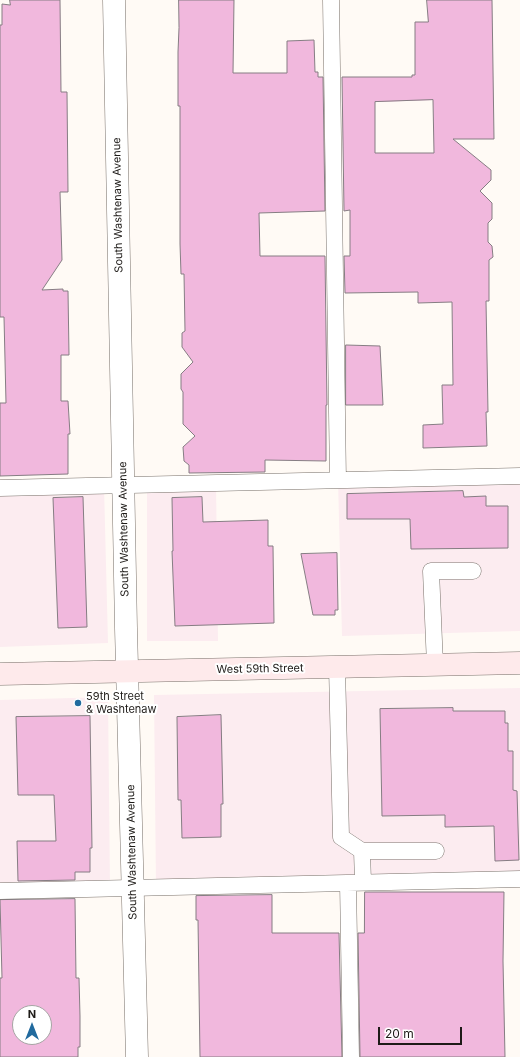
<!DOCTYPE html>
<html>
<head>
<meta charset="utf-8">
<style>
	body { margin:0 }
	#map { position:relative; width:520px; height:1057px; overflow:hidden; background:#fffaf5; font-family:Inter,sans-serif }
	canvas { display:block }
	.north { position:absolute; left:12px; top:1005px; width:40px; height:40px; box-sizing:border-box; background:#fff; border:1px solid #a5a4a3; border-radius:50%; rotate:0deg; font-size:11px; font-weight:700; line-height:16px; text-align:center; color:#1e1b18 }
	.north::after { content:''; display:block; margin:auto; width:14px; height:18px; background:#216a9e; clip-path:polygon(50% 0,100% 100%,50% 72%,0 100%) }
	.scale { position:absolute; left:378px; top:1027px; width:84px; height:18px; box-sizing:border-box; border:2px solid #1e1b18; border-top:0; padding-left:5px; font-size:12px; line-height:14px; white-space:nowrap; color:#1e1b18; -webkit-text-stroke:3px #fff; paint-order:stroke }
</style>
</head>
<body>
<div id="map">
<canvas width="520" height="1057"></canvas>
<div class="north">N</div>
<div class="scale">20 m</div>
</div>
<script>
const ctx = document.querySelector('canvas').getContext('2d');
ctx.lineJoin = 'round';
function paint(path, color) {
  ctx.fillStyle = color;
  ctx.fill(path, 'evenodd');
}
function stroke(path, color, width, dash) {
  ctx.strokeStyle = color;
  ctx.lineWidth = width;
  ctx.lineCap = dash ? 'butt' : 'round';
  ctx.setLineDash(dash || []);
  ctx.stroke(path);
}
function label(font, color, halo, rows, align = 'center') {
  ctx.font = font + ' Inter,sans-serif';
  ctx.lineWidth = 4;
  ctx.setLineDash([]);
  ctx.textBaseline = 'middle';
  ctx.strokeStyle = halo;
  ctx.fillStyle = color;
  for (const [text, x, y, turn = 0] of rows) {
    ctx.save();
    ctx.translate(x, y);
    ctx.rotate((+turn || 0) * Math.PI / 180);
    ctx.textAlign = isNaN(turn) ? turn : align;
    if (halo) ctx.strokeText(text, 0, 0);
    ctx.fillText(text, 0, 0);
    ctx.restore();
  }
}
paint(new Path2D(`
	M520,476V631L342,636L338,480Z
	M216,483L218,641H147V485Z
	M104,486L108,643L0,647V488Z
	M520,688V879L156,887L154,695Z
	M108,697L110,888L0,890V700Z`), '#fcecf0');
const building = new Path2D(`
	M10,0H60L61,92H67L68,192H60L62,260L42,290L63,289V291H68L69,355H61V401H68L70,434H68V474L0,476V403H6L4,317H0V25H2V4L10,5Z
	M179,0H234L233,73H287V41L314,40L315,72H318V77H323L325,211L259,213L260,256H325L327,405H326V461L265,460V472L189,473V465L184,461L183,447L195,436L183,424V392L181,389V374L193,362L182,347V333L185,331L184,274H181L180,244V106H178V52L179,28Z
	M427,0H492L494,139H453L491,170V180L480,191L492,203V219L488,223V242L492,246L493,257L489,260V301H486L488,412H486L487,446L423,448V425L443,424L442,385H453L452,302L418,303V292L345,293L344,256H350V210L344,211L342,77H412V75H415V22H428ZM433,100L434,153H375V102Z
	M346,345L380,346L383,405H346Z
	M463,491L464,497L486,496V506H508V548L411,549L410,519H347V494Z
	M83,497L87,627L58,628L53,498Z
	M202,497L203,522L268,520V546H273L274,623L175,626L172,551H173L172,498Z
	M337,553L338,610H335V615H313L301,554Z
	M453,708V711H505V723H508V751H513V790L517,791L519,860L495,861L494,826L445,827V815L382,816L380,709Z
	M221,715L223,804H221V837L182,838L181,800H178L177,717Z
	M90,716L92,848H90V872H75V880L18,881L17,841H56L54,795H18L16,717Z
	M365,892H504L503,961L505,1057H360L358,933H364Z
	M272,895V933H339L342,1057H200L198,920H196V896Z
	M75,899L76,978H79L80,1016V1047H78V1057H0V978H2L0,900ZM20,1013H44V1037H20Z`);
paint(building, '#f1b8dd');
stroke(building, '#867d83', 1);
const lane = new Path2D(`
	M331,0L338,480
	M0,488L520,476
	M435,665L431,571H473
	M337,667L341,837L362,851H436
	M362,851L363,882
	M348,883L351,1057
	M0,891L520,879`);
const street = new Path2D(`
	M114,0L126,628L137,1057`);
const secondary = new Path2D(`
	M0,674L520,663`);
stroke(lane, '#79716a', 17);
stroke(street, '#79716a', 23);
stroke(secondary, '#79716a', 23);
stroke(lane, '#fff', 16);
stroke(street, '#fff', 22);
stroke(secondary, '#feeaeb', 22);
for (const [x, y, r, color] of [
	[78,703,4,"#216a9e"]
]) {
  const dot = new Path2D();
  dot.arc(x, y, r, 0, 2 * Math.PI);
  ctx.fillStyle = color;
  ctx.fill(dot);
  stroke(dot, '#fff', 1.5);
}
label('11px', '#1e1b18', '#fff', [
	["South Washtenaw Avenue",118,205,-91],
	["South Washtenaw Avenue",124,529,-91],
	["West 59th Street",260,669,-1],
	["South Washtenaw Avenue",132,852,-91]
]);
label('11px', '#1e1b18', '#fff', [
	["59th Street",86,697],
	["& Washtenaw",86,710]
], 'left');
</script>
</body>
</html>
